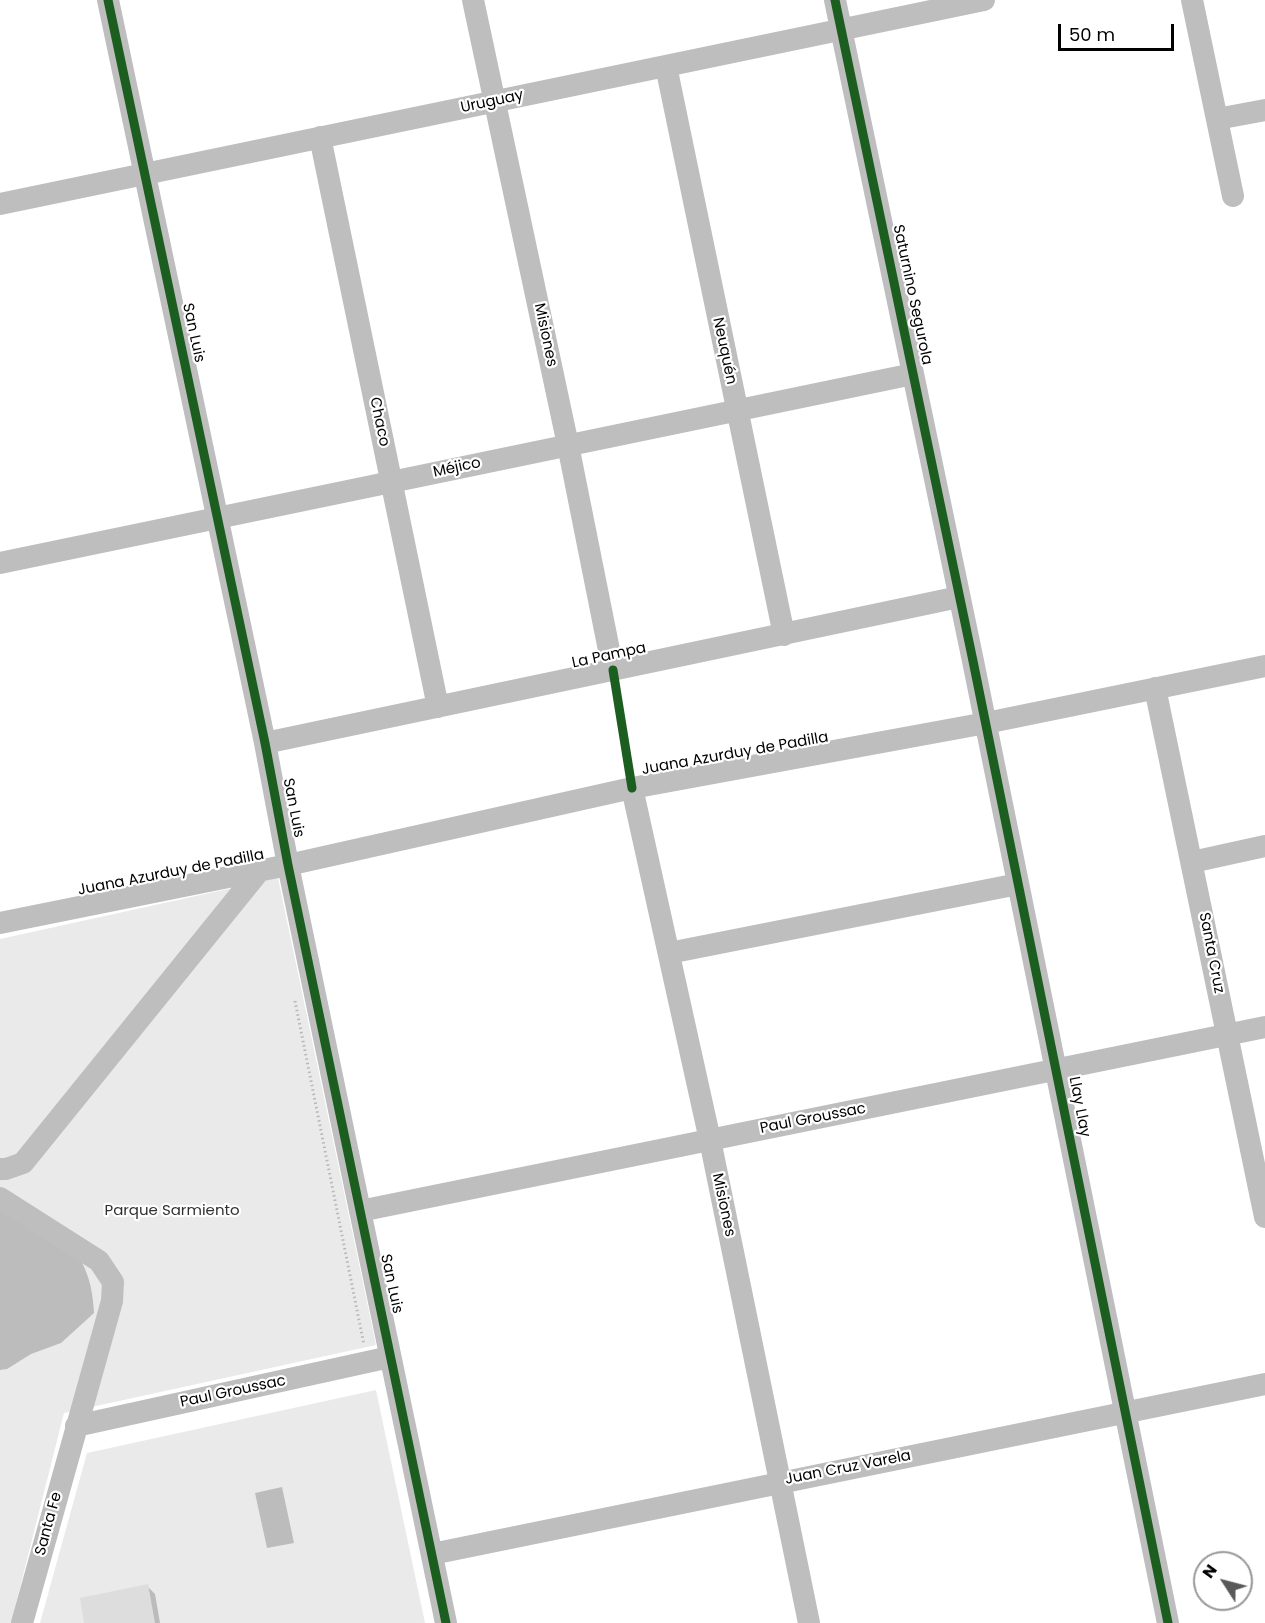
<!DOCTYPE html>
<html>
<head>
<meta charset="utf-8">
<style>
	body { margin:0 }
	#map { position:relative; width:1265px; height:1623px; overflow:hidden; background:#fff; font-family:Poppins,sans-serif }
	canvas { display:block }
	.north { position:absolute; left:1193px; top:1551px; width:60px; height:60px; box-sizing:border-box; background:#fff; border:2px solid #999; border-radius:50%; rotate:306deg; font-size:16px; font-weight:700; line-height:24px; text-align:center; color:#000 }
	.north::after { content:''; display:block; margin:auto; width:21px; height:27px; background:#595959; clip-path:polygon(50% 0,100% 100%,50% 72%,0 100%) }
	.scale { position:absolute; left:1058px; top:24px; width:116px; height:27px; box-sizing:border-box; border:3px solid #000; border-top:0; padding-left:8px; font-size:18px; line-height:21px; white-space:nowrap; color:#000; -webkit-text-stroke:4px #fff; paint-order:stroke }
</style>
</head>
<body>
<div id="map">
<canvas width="1265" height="1623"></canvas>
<div class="north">N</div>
<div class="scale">50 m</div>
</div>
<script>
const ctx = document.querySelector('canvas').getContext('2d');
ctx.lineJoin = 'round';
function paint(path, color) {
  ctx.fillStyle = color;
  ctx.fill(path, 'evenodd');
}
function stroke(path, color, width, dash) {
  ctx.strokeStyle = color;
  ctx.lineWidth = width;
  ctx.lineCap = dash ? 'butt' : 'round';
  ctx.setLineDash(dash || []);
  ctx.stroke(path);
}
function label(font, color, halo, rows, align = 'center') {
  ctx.font = font + ' Poppins,sans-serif';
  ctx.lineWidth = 4.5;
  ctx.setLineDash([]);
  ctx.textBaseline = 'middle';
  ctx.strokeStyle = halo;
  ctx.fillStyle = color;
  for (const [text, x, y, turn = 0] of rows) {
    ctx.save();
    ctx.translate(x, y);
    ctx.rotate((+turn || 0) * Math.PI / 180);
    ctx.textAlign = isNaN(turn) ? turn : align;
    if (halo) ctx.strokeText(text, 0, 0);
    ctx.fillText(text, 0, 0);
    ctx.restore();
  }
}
paint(new Path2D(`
	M278,878L376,1345L64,1413L11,1623H0V939Z
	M376,1390L425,1623H40L87,1453Z`), '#eaeaea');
paint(new Path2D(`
	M0,1208L81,1261C90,1277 93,1294 94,1313L61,1343L31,1354L7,1369L0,1370Z
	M282,1487L294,1543L267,1548L255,1493Z`), '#bcbcbc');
paint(new Path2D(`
	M147,1586L155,1594L160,1623H86Z`), '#0003');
paint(new Path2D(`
	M148,1584L155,1623H84L80,1598Z`), '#ddd');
stroke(new Path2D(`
	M295,1001L364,1345`), '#b8b8b8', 3, [1.5, 3]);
stroke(new Path2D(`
	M108,0L265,743L288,865L446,1623
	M473,0L568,445L613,670
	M835,0L973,661L1168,1623
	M1192,0L1233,196
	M666,66L784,635
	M1217,119L1265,110
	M320,137L438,707
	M0,204L984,0
	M0,563L913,374
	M1155,688L1265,1217
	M265,743L959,597
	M632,788L710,1140L809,1623
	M1192,862L1265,846
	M0,923L288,865L632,788L986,723L1265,666
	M669,953L1018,884
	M0,1169H6L23,1163L260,870
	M0,1198L99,1261L113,1282L112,1301L22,1623
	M360,1211L1265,1027
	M76,1426L390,1357
	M432,1554L1265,1384`), '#bebebe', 22);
stroke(new Path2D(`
	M108,0L265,743L288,865L446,1623
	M835,0L973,661L1168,1623
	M613,670L632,788`), '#1b5e20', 9);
label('15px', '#000', '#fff', [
	["Uruguay",492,102,-12],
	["Saturnino Segurola",912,295,78],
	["San Luis",193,333,78],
	["Misiones",545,335,78],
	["Neuquén",724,351,78],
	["Chaco",379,422,78],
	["Méjico",457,468,-12],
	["La Pampa",609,656,-12],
	["Juana Azurduy de Padilla",735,754,-10],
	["San Luis",293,808,79],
	["Juana Azurduy de Padilla",171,873,-11],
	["Santa Cruz",1211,953,79],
	["Llay Llay",1079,1107,79],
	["Paul Groussac",813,1119,-11],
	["Misiones",723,1205,78],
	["San Luis",391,1284,78],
	["Paul Groussac",233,1392,-12],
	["Juan Cruz Varela",848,1468,-11],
	["Santa Fe",49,1524,-75]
]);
label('15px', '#303030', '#fff', [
	["Parque Sarmiento",172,1211]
]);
</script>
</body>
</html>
